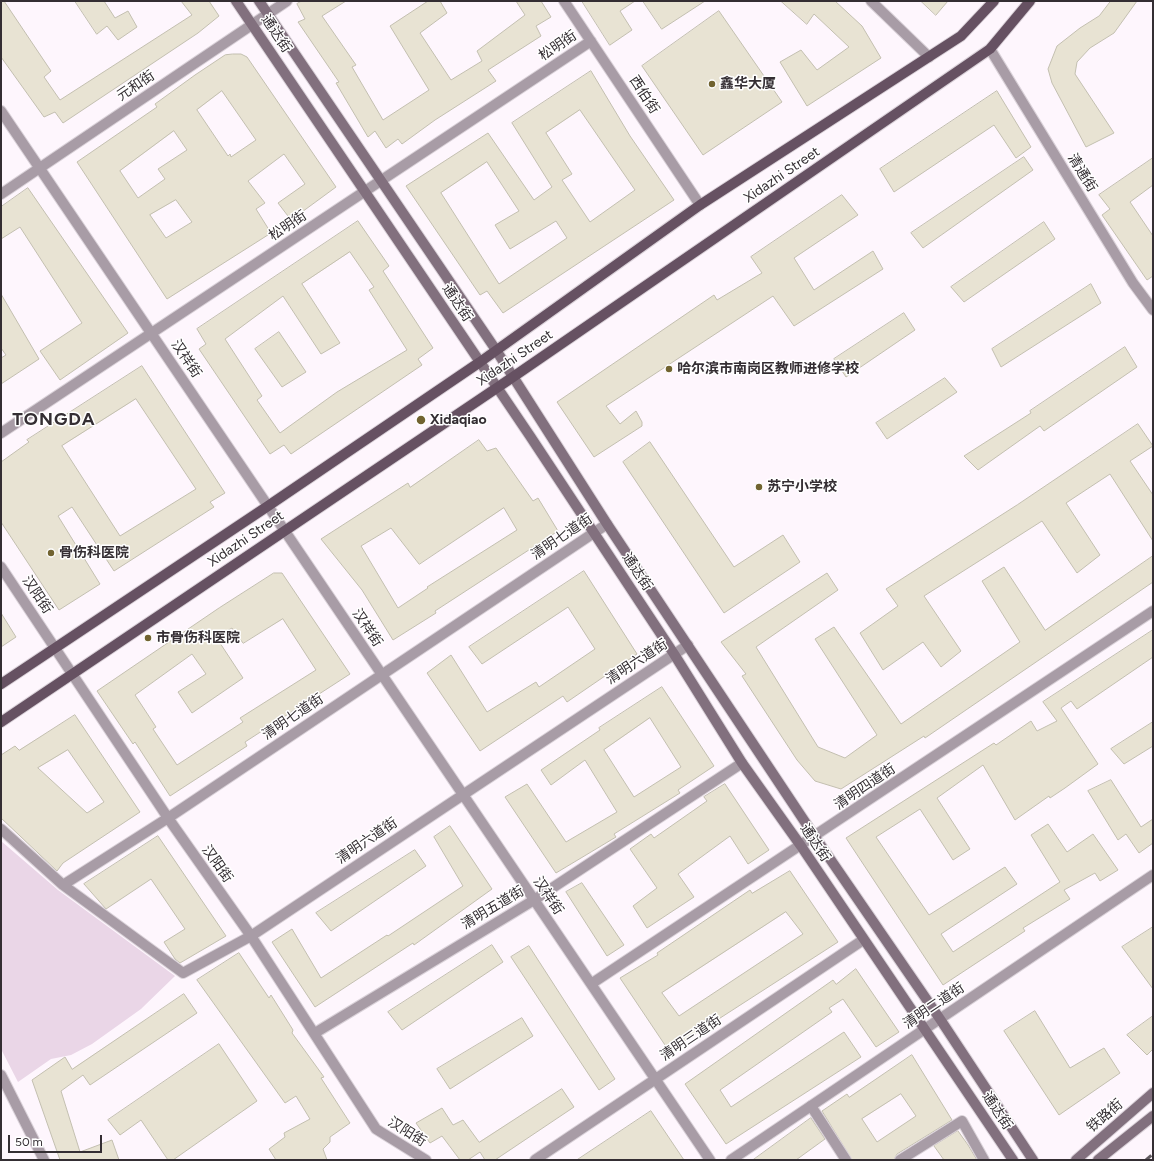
<!DOCTYPE html>
<html>
<head>
<meta charset="utf-8">
<style>
	body { margin:0 }
	#map { position:relative; width:1154px; height:1161px; overflow:hidden; background:#fef6fd; font-family:Figtree,sans-serif }
	canvas { display:block }
	.frame { position:absolute; inset:0; border:2px solid #342e33; pointer-events:none }
	.scale { position:absolute; left:8px; top:1135px; width:94px; height:18px; box-sizing:border-box; border:2px solid #342e33; border-top:0; padding-left:5px; font-size:12px; line-height:14px; white-space:nowrap; color:#342e33; -webkit-text-stroke:3px #fff; paint-order:stroke }
</style>
</head>
<body>
<div id="map">
<canvas width="1154" height="1161"></canvas>
<div class="frame"></div>
<div class="scale">50 m</div>
</div>
<script>
const ctx = document.querySelector('canvas').getContext('2d');
ctx.lineJoin = 'round';
function paint(path, color) {
  ctx.fillStyle = color;
  ctx.fill(path, 'evenodd');
}
function stroke(path, color, width, dash) {
  ctx.strokeStyle = color;
  ctx.lineWidth = width;
  ctx.lineCap = dash ? 'butt' : 'round';
  ctx.setLineDash(dash || []);
  ctx.stroke(path);
}
function label(font, color, halo, rows, align = 'center') {
  ctx.font = font + ' Figtree,"Noto Sans SC",sans-serif';
  ctx.lineWidth = 3;
  ctx.setLineDash([]);
  ctx.textBaseline = 'middle';
  ctx.strokeStyle = halo;
  ctx.fillStyle = color;
  for (const [text, x, y, turn = 0] of rows) {
    ctx.save();
    ctx.translate(x, y);
    ctx.rotate((+turn || 0) * Math.PI / 180);
    ctx.textAlign = isNaN(turn) ? turn : align;
    if (halo) ctx.strokeText(text, 0, 0);
    ctx.fillText(text, 0, 0);
    ctx.restore();
  }
}
paint(new Path2D(`
	M1,841L58,890L175,976L141,1009L92,1044L71,1055L51,1059L18,1082L1,1049Z`), '#ead6e7');
const building = new Path2D(`
	M1,1H4L51,71L44,77L60,100L192,15L181,1H209L219,16L198,33L63,123L55,112L44,117L1,57Z
	M75,1H104L115,18L128,11L137,27L118,40L107,26L97,34Z
	M302,1H346L322,16L356,65L352,67L383,120L429,90L390,26L428,1H440L447,13L420,33L451,80L482,61L477,51L525,15L516,1H541L551,17L536,26L541,36L488,70L496,81L435,120L402,144L398,139L386,148L375,131L368,137L336,83L339,82L298,22L305,19L297,4Z
	M582,1H635L620,11L632,30L610,45Z
	M643,1H705L662,29Z
	M781,1H835L862,26L881,58L807,106L780,62L801,50L817,70L849,47L814,14L807,24Z
	M921,1H948L936,15Z
	M1111,1H1137L1114,33L1090,48L1077,62L1075,74L1114,133L1086,147L1052,83L1048,69L1057,46L1080,28L1099,16Z
	M719,11L782,102L703,155L642,66Z
	M233,54H241L247,57L336,187L291,220L278,203L305,184L284,154L248,181L265,203L256,209L271,233L167,299L77,162L157,107L155,104L195,75L225,55ZM222,91L256,140L231,157L230,154L228,156L197,110ZM174,131L187,150L158,169L165,179L138,198L120,171ZM176,200L192,222L166,238L150,215Z
	M591,71L630,136L674,200L503,313L487,291L480,295L406,186L488,133L534,200L552,187L512,123ZM580,110L635,190L590,222L562,180L572,174L546,133ZM487,162L519,211L495,225L510,249L556,221L567,238L499,284L441,193Z
	M997,91L1031,147L1016,158L994,125L894,192L880,169Z
	M1024,157L1033,170L923,248L911,233Z
	M1153,158V185L1130,202L1153,236V276L1147,280L1102,215L1110,209L1099,195Z
	M28,188L128,333L60,380L40,351L82,323L20,227L1,239V207Z
	M842,195L858,215L794,258L814,290L873,251L883,269L794,326L773,296L606,406L620,424L636,411L642,422V426L594,457L557,402L714,295L717,300L762,273L751,257Z
	M358,221L389,266L383,271L433,348L418,359L422,365L291,454L284,445L270,454L199,349L206,344L197,329ZM350,252L374,287L369,290L407,350L337,392L280,433L257,400L262,396L225,339L283,296L321,354L340,343L302,284Z
	M1044,222L1055,239L964,302L951,287Z
	M1091,284L1101,303L1001,367L992,349Z
	M1,294L39,359L1,384V358L6,355L1,348Z
	M904,313L915,330L846,377L834,359Z
	M279,332L306,372L282,387L255,349Z
	M1125,347L1137,367L1044,431L1040,426L978,470L964,456L1031,413L1030,411Z
	M142,366L225,493L210,502L214,507L114,571L72,507L58,516L100,584L59,610L1,522V462L29,442L27,440ZM136,399L196,489L120,536L62,446Z
	M945,378L957,392L887,439L876,423Z
	M1138,424L1153,446L1130,461L1153,495V541L1110,474L1066,503L1100,555L1077,573L1042,521L924,596L961,651L941,667L923,642L883,670L860,633L898,606L886,589L1017,505Z
	M479,440L487,451L496,448L533,501L538,498L558,531L435,611L436,613L393,640L362,590L321,539L408,483L410,487ZM504,508L517,530L427,587L428,588L398,608L361,546L391,528L419,564Z
	M650,442L734,567L783,535L800,562L724,613L623,462Z
	M1153,556V582L925,738L924,736L841,789L815,781L797,760L742,676L746,674L721,642L827,573L838,590L756,647L818,747L845,758L877,735L815,639L834,627L901,724L1020,642L982,581L1004,567L1045,630Z
	M584,571L637,654L567,702L563,696L480,751L427,673L451,655L487,712L536,682L539,687L595,649L568,607L482,664L469,647Z
	M274,573H282L350,674L245,742L247,746L170,796L135,742L133,744L97,691L219,608ZM283,619L316,670L240,718L243,722L177,765L153,729L156,727L135,695L192,654L206,674L178,692L192,713L243,678L216,637L232,628L243,643Z
	M1,613L16,637L1,647Z
	M1153,630V657L1077,709L1071,701L1061,708L1098,764L1065,788L1050,798L1049,796L1015,820L983,765L937,798L970,849L953,860L920,809L876,837L929,915L1005,867L1017,884L941,934L953,952L1060,882L1031,835L1048,824L1067,852L1093,834L1118,870L1100,881L1095,873L1064,890L1070,899L1023,928L1025,931L943,985L846,838L994,743L996,745L1031,721L1037,731L1057,721L1043,702Z
	M662,687L714,766L678,790L680,793L614,834L616,837L556,873L505,797L527,784L566,842L617,812L585,760L551,785L541,770L600,730L599,728ZM650,718L681,767L634,797L604,750Z
	M75,715L140,812L63,863L57,871L1,818V755L15,746L19,750ZM68,750L104,802L87,813L38,768Z
	M1153,722V746L1124,764L1111,749Z
	M1111,780L1141,827L1153,819V843L1139,853L1126,834L1118,840L1088,791Z
	M725,784L769,850L748,864L730,836L678,874L694,897L647,928L633,906L657,888L630,849L651,834L654,838L707,801L704,797Z
	M450,826L492,889L414,945L413,943L315,1007L272,942L292,929L321,978L387,935L388,936L463,886L434,837Z
	M158,836L226,936L180,963L175,959L164,942L185,929L151,879L106,909L84,884Z
	M415,850L426,866L331,931L316,913Z
	M790,871L838,942L669,1051L620,978L658,955L657,953L750,890L752,893ZM786,912L803,934L679,1016L662,993Z
	M582,883L624,945L607,956L566,892Z
	M1153,927V989L1122,947Z
	M492,945L503,962L402,1030L388,1012Z
	M529,946L615,1079L599,1090L511,957Z
	M239,953L269,998L271,995L293,1030L292,1033L324,1077L321,1078L350,1123L330,1137V1142L323,1149L327,1160H276L269,1149L285,1137L284,1133L310,1119L296,1096L285,1103L197,980Z
	M856,969L899,1032L876,1047L843,999L829,1008L832,1012L720,1090L731,1107L844,1032L861,1057L726,1144L685,1084L833,980L836,984Z
	M184,994L197,1013L90,1085L83,1075L61,1091L80,1152L112,1140L119,1160H60L32,1080L65,1057L72,1069Z
	M1035,1011L1070,1068L1104,1048L1120,1073L1059,1115L1004,1031Z
	M1153,1016V1049L1147,1055L1127,1035Z
	M522,1018L533,1036L450,1089L437,1069Z
	M219,1044L257,1101L173,1160H168L141,1120L120,1135L108,1120Z
	M912,1055L952,1120L897,1154L894,1160H852L822,1111L847,1094L849,1097ZM901,1094L916,1116L877,1142L862,1119Z
	M562,1089L574,1107L495,1160H485L480,1152L468,1160H460L442,1136L430,1143L416,1123L442,1108L453,1125L463,1120L479,1142Z
	M651,1111L684,1160H577Z
	M811,1118L825,1139L796,1160H753Z
	M958,1131L968,1145L977,1160H944L934,1146Z`);
paint(building, '#e8e3d3');
stroke(building, '#c3bfb0', 1);
const minor = new Path2D(`
	M811,1106L846,1160
	M900,1160L962,1121L984,1160`);
const tertiary = new Path2D(`
	M564,1L700,205
	M871,1L929,57
	M990,49L1133,283L1153,310
	M1,111L710,1160
	M1,194L287,1
	M1,433L591,41
	M1,567L168,818L251,936L376,1129L426,1160
	M1,829L63,885L168,818L607,524
	M63,885L183,973L251,936L688,645
	M591,984L1153,611
	M315,1033L534,900L742,763
	M1,1075L44,1160
	M535,1160L863,940
	M731,1160L1153,875`);
const secondary = new Path2D(`
	M236,1L530,436L674,654L742,763L801,846L1013,1160
	M259,1L496,350L607,524L815,837L940,1019L1033,1160
	M1076,1160L1153,1093
	M1098,1160L1153,1116`);
const primary = new Path2D(`
	M1,684L268,506L480,362L700,205L961,36L994,1
	M1,722L513,377L990,49L1030,1`);
stroke(minor, '#dad2d9', 12);
stroke(tertiary, '#dad2d9', 12);
stroke(secondary, '#dad2d9', 12);
stroke(primary, '#dad2d9', 12);
stroke(minor, '#a89ca6', 10);
stroke(tertiary, '#a89ca6', 10);
stroke(secondary, '#82707e', 10);
stroke(primary, '#665162', 10);
stroke(new Path2D(`
	M1146,1160L1153,1154`), '#615b60', 3, [7, 7]);
for (const [x, y, r, color] of [
	[712,84,4,"#716330"],
	[669,369,4,"#716330"],
	[421,420,5,"#716330"],
	[759,487,4,"#716330"],
	[51,553,4,"#716330"],
	[148,638,4,"#716330"]
]) {
  const dot = new Path2D();
  dot.arc(x, y, r, 0, 2 * Math.PI);
  ctx.fillStyle = color;
  ctx.fill(dot);
  stroke(dot, '#fff', 1.5);
}
label('14px', '#342e33', '#fff', [
	["通达街",276,34,56],
	["松明街",558,46,-34],
	["元和街",136,86,-34],
	["西伯街",644,95,57],
	["清通街",1082,173,58],
	["Xidazhi Street",782,175,-34],
	["松明街",288,226,-34],
	["通达街",457,303,56],
	["Xidazhi Street",515,358,-34],
	["汉祥街",186,359,56],
	["清明七道街",562,537,-34],
	["Xidazhi Street",246,539,-34],
	["通达街",637,572,56],
	["汉阳街",37,595,56],
	["汉祥街",367,628,56],
	["清明六道街",637,662,-33],
	["清明七道街",293,717,-34],
	["清明四道街",865,787,-34],
	["清明六道街",367,841,-34],
	["通达街",815,843,56],
	["汉阳街",217,864,55],
	["汉祥街",548,896,56],
	["清明五道街",493,908,-31],
	["清明二道街",934,1006,-34],
	["清明三道街",691,1038,-34],
	["通达街",997,1111,56],
	["铁路街",1105,1116,-41],
	["汉阳街",407,1132,32]
]);
label('bold 14px', '#342e33', '#fff', [
	["鑫华大厦",720,84],
	["哈尔滨市南岗区教师进修学校",677,369],
	["Xidaqiao",430,420],
	["苏宁小学校",767,487],
	["骨伤科医院",59,553],
	["市骨伤科医院",156,638]
], 'left');
ctx.letterSpacing = '1px';
label('bold 18px', '#342e33', '#fff', [
	["TONGDA",54,420]
]);
ctx.letterSpacing = '0px';
</script>
</body>
</html>
